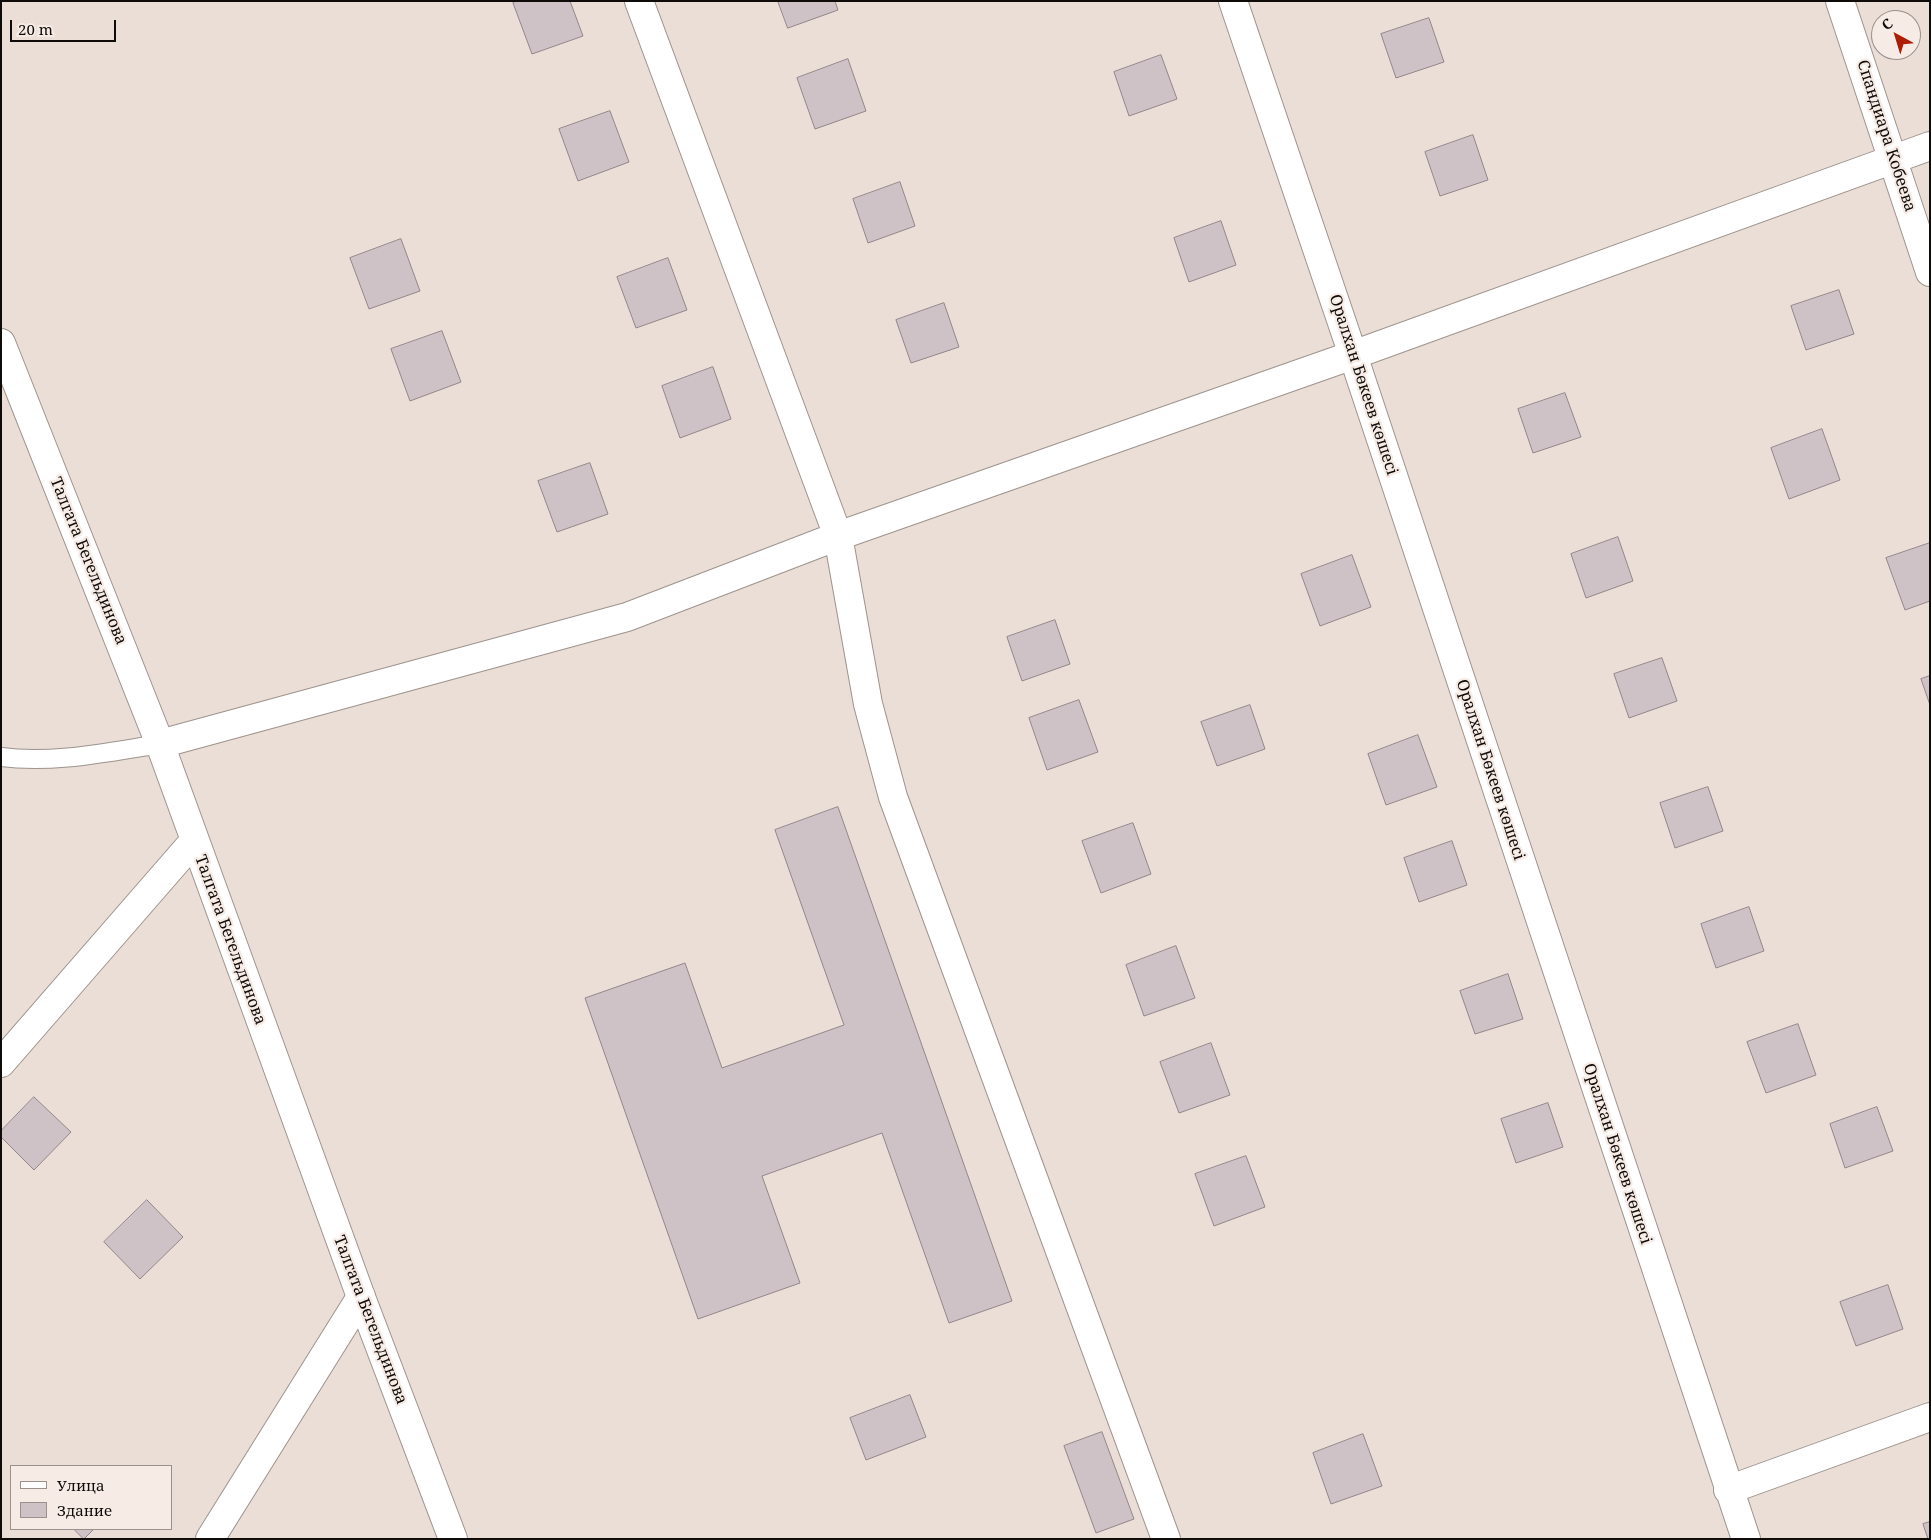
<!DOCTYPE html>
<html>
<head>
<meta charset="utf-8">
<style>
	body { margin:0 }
	#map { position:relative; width:1931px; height:1540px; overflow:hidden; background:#eaded7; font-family:"Noto Serif",serif }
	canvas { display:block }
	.frame { position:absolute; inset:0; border:2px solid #0e0b09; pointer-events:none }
	.legend { position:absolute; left:10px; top:1465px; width:162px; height:65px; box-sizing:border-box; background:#f7ebe5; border:1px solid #9a918d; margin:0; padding:6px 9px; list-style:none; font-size:15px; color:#0e0b09 }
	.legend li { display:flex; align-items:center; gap:10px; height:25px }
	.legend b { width:25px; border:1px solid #9a918d }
	.north { position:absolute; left:1871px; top:10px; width:50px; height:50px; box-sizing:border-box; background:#f7ebe5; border:1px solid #9a918d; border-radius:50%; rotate:321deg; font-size:14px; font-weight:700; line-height:20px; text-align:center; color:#0e0b09 }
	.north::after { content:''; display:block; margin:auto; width:18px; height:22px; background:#ac1d04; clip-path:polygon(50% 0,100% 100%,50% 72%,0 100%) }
	.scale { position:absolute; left:10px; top:20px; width:106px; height:22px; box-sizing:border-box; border:2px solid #0e0b09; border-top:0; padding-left:6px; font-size:15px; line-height:18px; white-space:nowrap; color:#0e0b09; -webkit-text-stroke:4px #f7ebe5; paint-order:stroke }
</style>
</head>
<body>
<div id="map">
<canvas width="1931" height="1540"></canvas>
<div class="frame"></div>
<ul class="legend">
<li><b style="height:6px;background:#fff"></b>Улица</li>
<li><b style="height:14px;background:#cfc2c7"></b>Здание</li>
</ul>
<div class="north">С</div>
<div class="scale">20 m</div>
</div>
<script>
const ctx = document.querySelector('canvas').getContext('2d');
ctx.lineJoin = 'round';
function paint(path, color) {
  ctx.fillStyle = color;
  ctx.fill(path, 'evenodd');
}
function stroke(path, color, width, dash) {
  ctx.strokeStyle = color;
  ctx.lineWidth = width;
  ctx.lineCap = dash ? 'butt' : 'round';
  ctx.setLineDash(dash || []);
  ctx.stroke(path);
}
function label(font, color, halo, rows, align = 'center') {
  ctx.font = font + ' "Noto Serif",serif';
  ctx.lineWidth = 4.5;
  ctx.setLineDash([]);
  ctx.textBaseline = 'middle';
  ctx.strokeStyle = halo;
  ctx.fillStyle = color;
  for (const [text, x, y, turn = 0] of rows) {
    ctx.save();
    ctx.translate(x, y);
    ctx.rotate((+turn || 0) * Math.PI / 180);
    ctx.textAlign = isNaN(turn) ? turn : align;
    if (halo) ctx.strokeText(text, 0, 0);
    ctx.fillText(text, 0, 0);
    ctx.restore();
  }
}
const building = new Path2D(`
	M517,1H570L583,36L532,54L513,3Z
	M778,1H835L838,10L788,28Z
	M1429,18L1444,62L1396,78L1381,34Z
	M1161,55L1177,99L1129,116L1114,72Z
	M848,59L866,111L815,129L797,78Z
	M610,111L629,162L578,181L559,129Z
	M1473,135L1488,180L1440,196L1425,152Z
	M900,182L915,226L868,243L853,199Z
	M1221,221L1236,265L1189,282L1174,238Z
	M401,239L420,291L369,309L350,258Z
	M668,258L687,310L636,328L617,277Z
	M1839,290L1854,334L1806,350L1791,306Z
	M944,303L959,347L911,363L896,320Z
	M442,331L461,382L410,401L391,349Z
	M713,367L731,419L680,438L662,386Z
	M1565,393L1581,437L1533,453L1518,409Z
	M1822,429L1840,480L1789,499L1771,448Z
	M590,463L608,514L557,532L538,481Z
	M1618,537L1633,581L1586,598L1571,554Z
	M1930,543V601L1905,610L1886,558Z
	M1352,555L1371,607L1320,626L1301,574Z
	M1055,620L1070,664L1022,681L1007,637Z
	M1662,658L1677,701L1629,718L1614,674Z
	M1930,676V705L1921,679Z
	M1079,700L1098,752L1047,770L1029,718Z
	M1250,705L1265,749L1217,766L1201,722Z
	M1418,735L1437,787L1386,805L1368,754Z
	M1708,787L1723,831L1675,848L1660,803Z
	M838,807L1012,1301L949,1323L882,1133L762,1176L800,1283L698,1319L585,998L685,963L722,1068L844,1025L775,830Z
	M1133,823L1151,874L1101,893L1082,841Z
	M1452,841L1467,885L1419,902L1404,858Z
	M1749,907L1764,951L1716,968L1701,924Z
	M1176,946L1195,998L1144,1016L1126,965Z
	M1508,974L1523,1019L1475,1034L1460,991Z
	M1798,1024L1816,1075L1766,1093L1747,1042Z
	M1211,1043L1230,1095L1179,1113L1160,1062Z
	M34,1097L71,1132L34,1170L1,1137V1131Z
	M1548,1103L1563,1147L1516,1163L1501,1119Z
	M1877,1107L1893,1151L1845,1168L1830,1124Z
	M1246,1156L1265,1207L1214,1226L1195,1174Z
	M147,1200L183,1237L140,1279L104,1242Z
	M1888,1285L1903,1329L1856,1346L1840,1302Z
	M910,1395L926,1437L866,1460L850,1418Z
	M1102,1432L1134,1519L1096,1533L1064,1446Z
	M1363,1434L1382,1486L1331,1504L1313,1453Z
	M1930,1522V1539H1928L1923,1524Z
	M74,1529H94L84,1539Z`);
paint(building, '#cfc2c7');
stroke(building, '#92868b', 1);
const service = new Path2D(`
	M1,757C53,764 108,752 160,744`);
const minor = new Path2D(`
	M639,1L838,536L868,704L893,797L1166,1539
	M1233,1L1353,355L1746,1539
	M1840,1L1930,272
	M160,744L627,617L838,536L1353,355L1930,146
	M1,1063L194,841
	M1728,1490L1930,1417
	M210,1539L361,1297`);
const tertiary = new Path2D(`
	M1,343L160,744L361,1297L453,1539`);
stroke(service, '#9e938d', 20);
stroke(minor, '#9e938d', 30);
stroke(tertiary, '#9e938d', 30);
stroke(service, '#fff', 18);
stroke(minor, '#fff', 28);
stroke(tertiary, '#fff', 28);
label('16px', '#0e0b09', '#f7ebe5', [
	["Спандиара Кобеева",1886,136,72],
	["Оралхан Бөкеев көшесі",1363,385,72],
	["Талгата Бегельдинова",88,561,68],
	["Оралхан Бөкеев көшесі",1490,770,72],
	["Талгата Бегельдинова",230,940,70],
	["Оралхан Бөкеев көшесі",1617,1154,72],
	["Талгата Бегельдинова",370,1320,69]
]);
</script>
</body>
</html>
